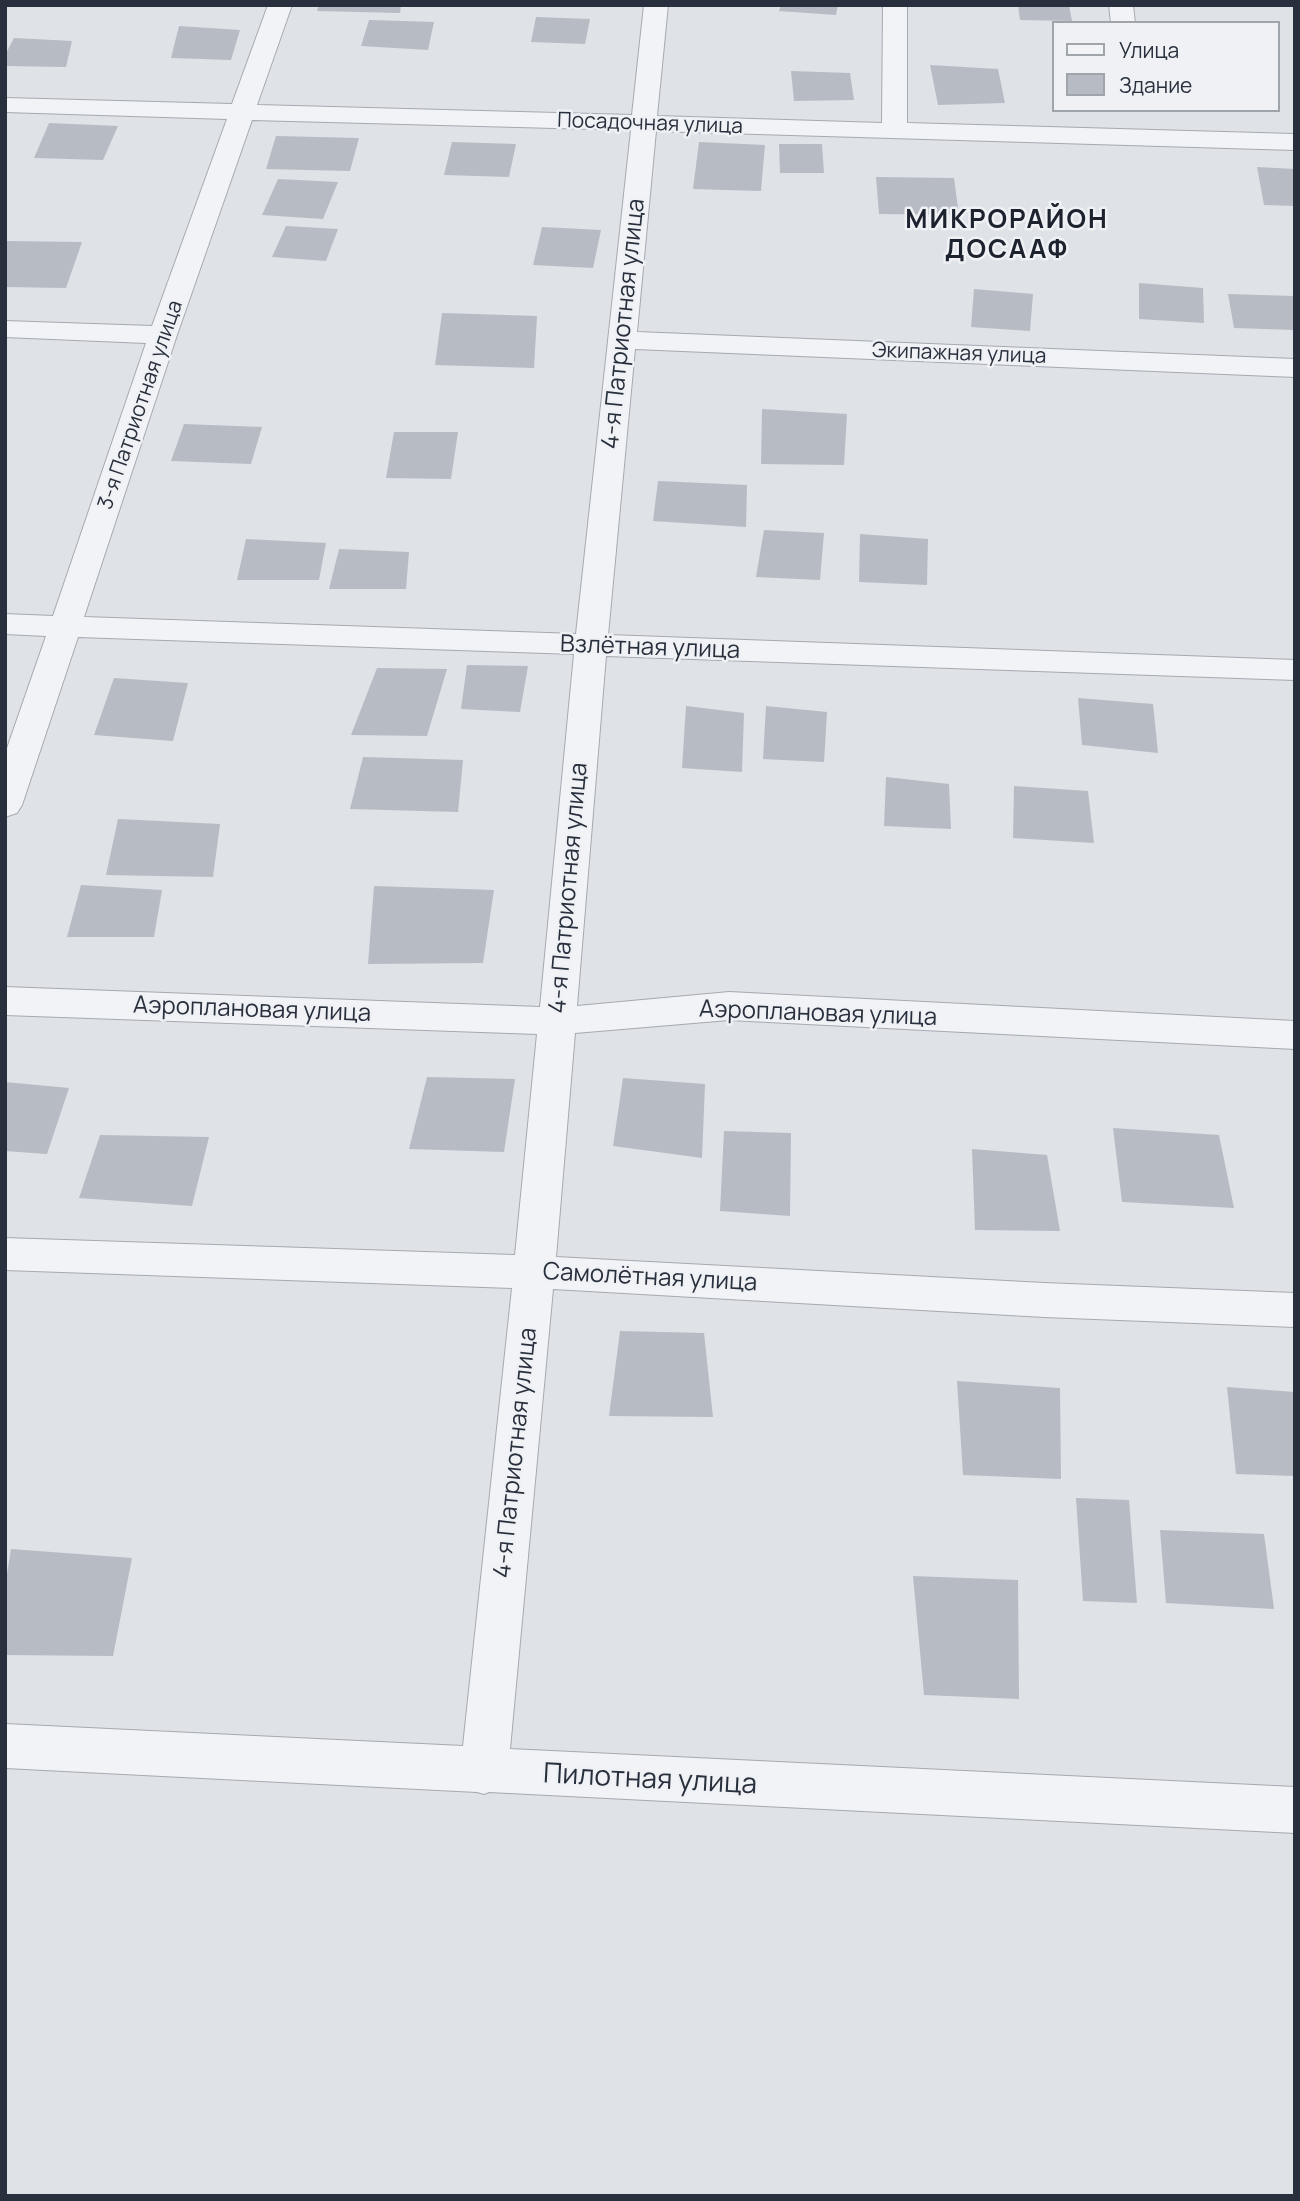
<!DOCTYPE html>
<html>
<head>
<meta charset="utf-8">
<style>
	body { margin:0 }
	#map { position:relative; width:1300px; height:2201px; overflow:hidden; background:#dfe2e7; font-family:Manrope,sans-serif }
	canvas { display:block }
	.frame { position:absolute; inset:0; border:7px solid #29303d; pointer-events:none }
	.legend { position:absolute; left:1052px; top:21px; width:228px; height:91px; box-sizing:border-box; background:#eff1f5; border:2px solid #a0a4ab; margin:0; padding:9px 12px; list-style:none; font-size:21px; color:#29303d }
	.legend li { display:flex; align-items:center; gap:14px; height:35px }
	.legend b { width:35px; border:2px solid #a0a4ab }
</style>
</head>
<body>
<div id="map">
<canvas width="1300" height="2201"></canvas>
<div class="frame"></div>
<ul class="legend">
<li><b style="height:9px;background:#f2f3f6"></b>Улица</li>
<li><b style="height:19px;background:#b7bcc4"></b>Здание</li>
</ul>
</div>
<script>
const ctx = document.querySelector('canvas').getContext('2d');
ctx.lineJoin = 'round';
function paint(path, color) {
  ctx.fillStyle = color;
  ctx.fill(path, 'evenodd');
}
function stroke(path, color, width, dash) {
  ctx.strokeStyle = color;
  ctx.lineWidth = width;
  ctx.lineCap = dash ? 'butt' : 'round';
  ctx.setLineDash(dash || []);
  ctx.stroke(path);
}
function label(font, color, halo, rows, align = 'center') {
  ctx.font = font + ' Manrope,sans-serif';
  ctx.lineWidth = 5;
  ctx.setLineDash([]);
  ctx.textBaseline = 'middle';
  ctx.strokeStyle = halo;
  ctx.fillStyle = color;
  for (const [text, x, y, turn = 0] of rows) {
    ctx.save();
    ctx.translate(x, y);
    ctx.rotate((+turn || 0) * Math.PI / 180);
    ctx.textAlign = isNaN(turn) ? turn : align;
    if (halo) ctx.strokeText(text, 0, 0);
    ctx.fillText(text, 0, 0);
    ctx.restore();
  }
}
paint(new Path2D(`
	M319,5H401L400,13L317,11Z
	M781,5H838L836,15L779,11Z
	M1018,5H1069L1072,21L1020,20Z
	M536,17L590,19L585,44L531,42Z
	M369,20L434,22L428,50L361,46Z
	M179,26L240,30L231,60L171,58Z
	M14,38L72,41L66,67L5,66V55Z
	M930,65L998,69L1005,103L938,105Z
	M791,71L850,73L854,100L794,101Z
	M49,123L118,126L103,160L34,158Z
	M276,136L359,138L350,171L266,169Z
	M452,142L516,144L509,177L444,175Z
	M699,142L765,145L761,191L693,189Z
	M779,144H822L824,173H780Z
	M1257,167L1295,169V206L1264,205Z
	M876,177L954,178L959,215L879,214Z
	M278,179L338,182L323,219L262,215Z
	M286,226L338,229L326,261L272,257Z
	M542,227L601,230L593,268L533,265Z
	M6,241L82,242L66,288L5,287Z
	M1139,283L1203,288L1204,323L1139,319Z
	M974,289L1033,294L1030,331L971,327Z
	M1228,294L1294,296L1295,330L1234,328Z
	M442,313L537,316L534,368L435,365Z
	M762,409L847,414L844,465L761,464Z
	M184,424L262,427L251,464L171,461Z
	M394,432H458L451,479L386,478Z
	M658,481L747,485L746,527L653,521Z
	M764,530L824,533L820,580L756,577Z
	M860,534L928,539L927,585L859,582Z
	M246,539L326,543L319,580H237Z
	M339,549L409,552L406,589H329Z
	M467,665L528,666L520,712L461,709Z
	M377,668L447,669L427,736L351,735Z
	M114,678L188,683L173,741L94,735Z
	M1078,698L1153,704L1158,753L1082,745Z
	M686,706L744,713L742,772L682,768Z
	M766,706L827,712L824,762L763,759Z
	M363,757L463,760L458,812L350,809Z
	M886,777L949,784L951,829L884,826Z
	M1014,786L1088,791L1094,843L1013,838Z
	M118,819L220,824L213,877L106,875Z
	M81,885L162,890L154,937H67Z
	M374,886L494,890L483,963L368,964Z
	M427,1077L515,1079L504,1152L409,1149Z
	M623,1078L705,1084L702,1158L613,1146Z
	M5,1082L69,1088L47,1154L5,1151Z
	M1113,1128L1219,1135L1234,1208L1122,1202Z
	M724,1131L791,1133L790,1216L720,1211Z
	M100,1135L209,1137L192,1206L79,1198Z
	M972,1149L1047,1155L1060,1231L975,1230Z
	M620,1331L704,1333L713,1417L609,1416Z
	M957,1381L1060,1388L1061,1479L963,1475Z
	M1227,1387L1295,1392V1476L1236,1474Z
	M1076,1498L1129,1500L1137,1603L1083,1601Z
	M1160,1530L1264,1534L1274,1609L1166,1603Z
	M11,1549L132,1558L113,1656L5,1655V1586Z
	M913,1576L1018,1580L1019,1699L924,1695Z`), '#b7bcc4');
const street = new Path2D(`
	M268,5H292L257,105L632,115L644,5H668L657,116L882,123L883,5H907V123L1295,134V150L656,131L637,332L1295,359V377L635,349L608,635L1295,660V680L606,656L577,1006L729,992L1295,1021V1049L729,1020L575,1033L556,1257L1044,1283L1295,1293V1327L1044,1317L553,1289L510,1749L1295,1787V1833L489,1792L484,1794L477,1792L5,1768V1724L463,1746L512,1288L5,1270V1238L515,1255L537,1034L5,1015V987L540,1007L574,654L78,637L22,805L17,813L5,817V754L46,636L5,634V614L53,616L146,343L5,337V321L152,326L227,119L5,112V98L232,104ZM252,120L631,130L576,634L84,617L177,335Z
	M1109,5H1133L1135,23H1111Z`);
stroke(street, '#a5a9b1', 2);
paint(street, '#f2f3f6');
label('21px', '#29303d', '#eff1f5', [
	["Посадочная улица",650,124,2],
	["Экипажная улица",959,354,2],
	["3-я Патриотная улица",141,405,-71]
]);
label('24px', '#29303d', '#eff1f5', [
	["4-я Патриотная улица",624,324,-84],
	["Взлётная улица",650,648,2],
	["4-я Патриотная улица",569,888,-85],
	["Аэроплановая улица",252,1010,2],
	["Аэроплановая улица",818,1014,2],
	["Самолётная улица",650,1278,3],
	["4-я Патриотная улица",516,1453,-84]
]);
ctx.letterSpacing = '2px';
label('bold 26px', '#1c222e', '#eff1f5', [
	["МИКРОРАЙОН",1007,221],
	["ДОСААФ",1007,251]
]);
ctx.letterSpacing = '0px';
label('28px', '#29303d', '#eff1f5', [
	["Пилотная улица",650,1780,3]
]);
</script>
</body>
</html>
